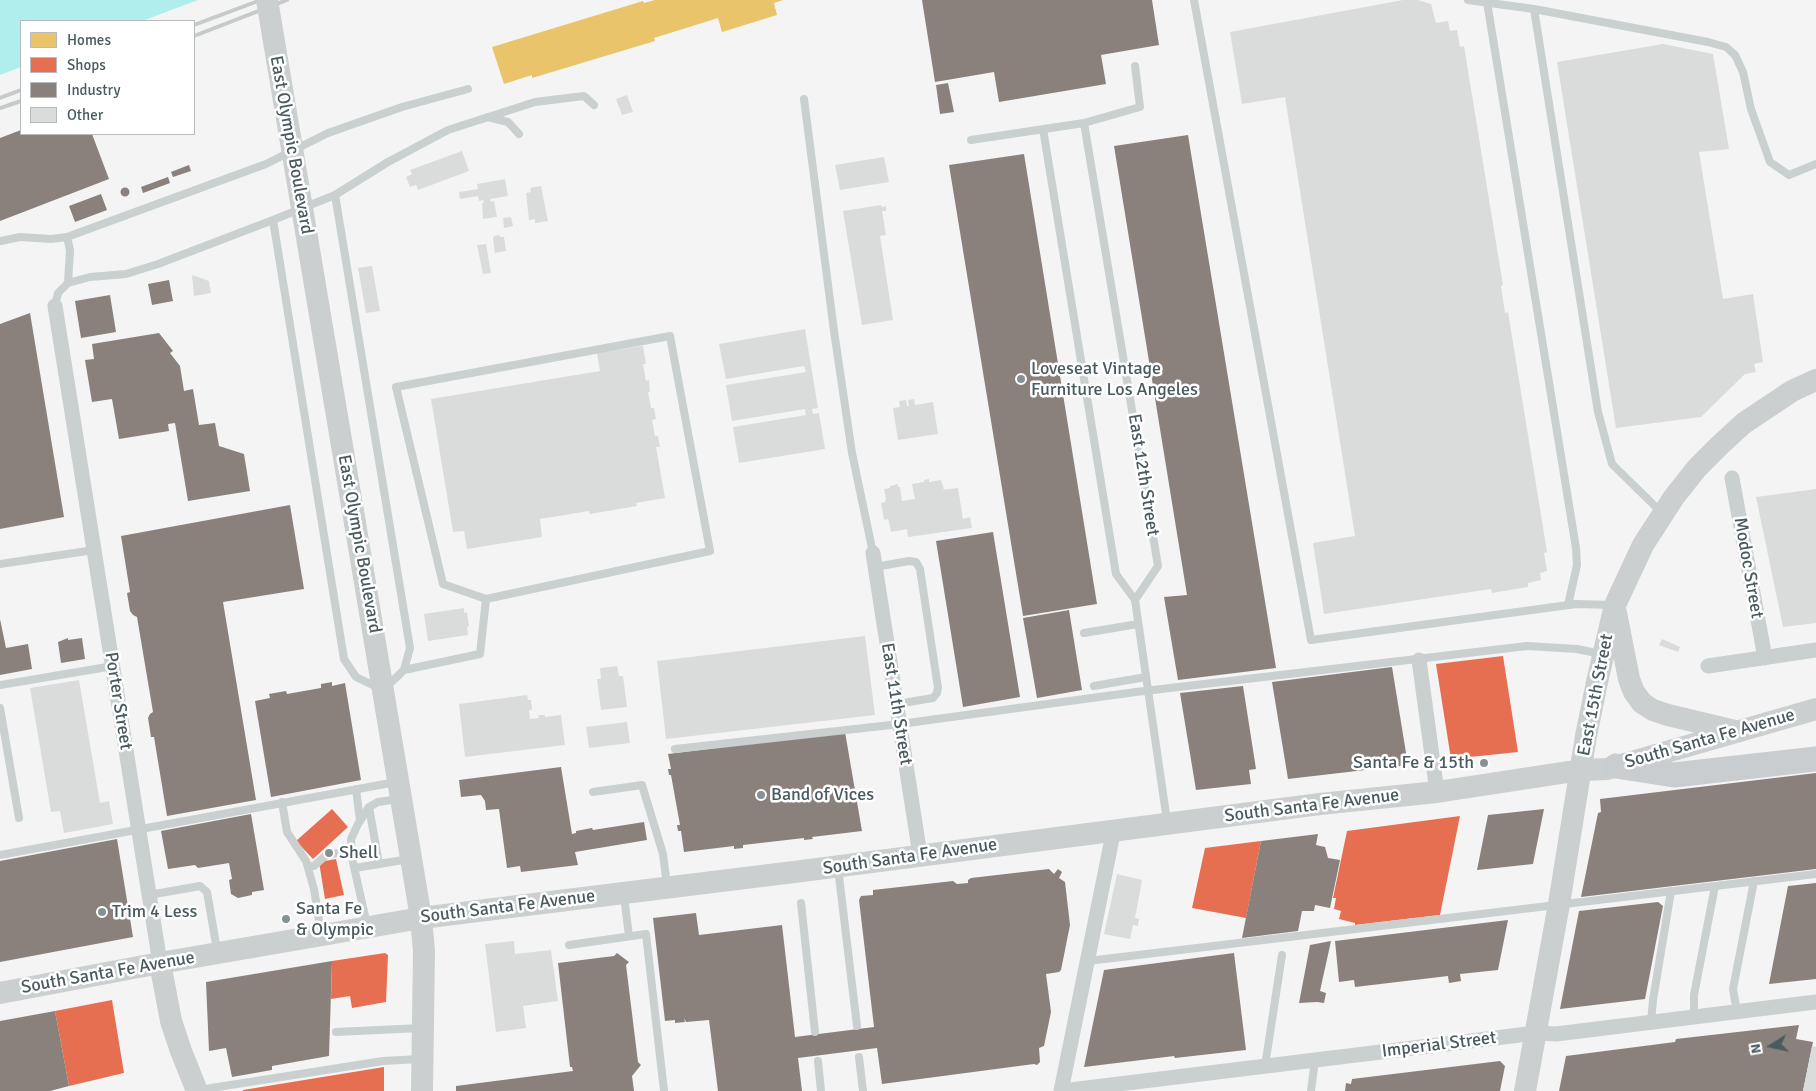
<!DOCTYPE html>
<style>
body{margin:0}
#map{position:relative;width:1816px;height:1091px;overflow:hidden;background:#f4f4f4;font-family:Signika,sans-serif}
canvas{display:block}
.legend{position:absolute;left:20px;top:20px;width:175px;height:115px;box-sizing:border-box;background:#fff;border:1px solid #b7bdbf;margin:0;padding:6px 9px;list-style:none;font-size:15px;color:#4a5b60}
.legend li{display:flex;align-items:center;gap:10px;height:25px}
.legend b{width:25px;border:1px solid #b7bdbf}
.north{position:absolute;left:1746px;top:1021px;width:50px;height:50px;-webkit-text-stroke:4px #fff;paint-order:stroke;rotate:260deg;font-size:14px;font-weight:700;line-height:20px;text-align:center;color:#4a5b60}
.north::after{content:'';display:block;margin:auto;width:18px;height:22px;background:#4a5b60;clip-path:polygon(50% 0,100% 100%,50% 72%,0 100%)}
</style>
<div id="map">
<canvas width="1816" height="1091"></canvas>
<ul class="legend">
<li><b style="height:14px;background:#e9c46a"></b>Homes</li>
<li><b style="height:14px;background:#e76f51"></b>Shops</li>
<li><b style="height:14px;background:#8a817c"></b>Industry</li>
<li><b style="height:14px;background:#dadcdc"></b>Other</li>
</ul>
<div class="north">N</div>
</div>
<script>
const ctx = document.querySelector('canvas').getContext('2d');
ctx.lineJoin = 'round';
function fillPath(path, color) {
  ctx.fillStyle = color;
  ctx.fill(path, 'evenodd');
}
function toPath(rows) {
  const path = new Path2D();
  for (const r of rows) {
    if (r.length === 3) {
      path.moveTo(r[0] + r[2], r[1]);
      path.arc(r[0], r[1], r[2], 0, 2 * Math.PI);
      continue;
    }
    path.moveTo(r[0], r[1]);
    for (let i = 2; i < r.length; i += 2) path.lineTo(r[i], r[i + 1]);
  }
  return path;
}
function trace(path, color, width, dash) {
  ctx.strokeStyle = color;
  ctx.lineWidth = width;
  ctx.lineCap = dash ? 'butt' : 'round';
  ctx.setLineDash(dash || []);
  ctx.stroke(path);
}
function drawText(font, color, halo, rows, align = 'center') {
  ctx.font = font + ' Signika,sans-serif';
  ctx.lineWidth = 5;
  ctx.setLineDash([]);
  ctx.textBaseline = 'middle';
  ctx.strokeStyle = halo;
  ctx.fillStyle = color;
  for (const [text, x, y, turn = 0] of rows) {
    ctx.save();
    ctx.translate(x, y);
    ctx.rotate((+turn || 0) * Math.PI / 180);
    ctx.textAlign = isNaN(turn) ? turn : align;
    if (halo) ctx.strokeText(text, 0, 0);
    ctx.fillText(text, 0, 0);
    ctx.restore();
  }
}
const water = toPath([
 [0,0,198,0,142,21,21,21,21,67,0,75]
]);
const homes = toPath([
 [655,0,783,0,774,3,777,15,722,32,718,18,654,38,655,41,532,78,532,75,504,84,492,47,643,1,644,3]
]);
const shops = toPath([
 [1503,656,1518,752,1451,759,1436,664],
 [332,809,348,827,313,859,296,841],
 [1460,816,1440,915,1355,925,1355,923,1339,919,1341,911,1334,909,1336,898,1333,898,1347,831],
 [1261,841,1246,918,1192,908,1205,848],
 [336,859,344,895,325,899,319,862],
 [385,953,388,955,386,1002,352,1008,350,996,331,999,332,961],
 [112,1000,124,1073,69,1086,55,1011],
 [384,1067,384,1091,243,1091,243,1090]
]);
const industry = toPath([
 [922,0,1152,0,1159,45,1101,55,1106,84,999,102,994,72,935,82],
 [948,83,954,112,940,114,936,85],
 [21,130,21,134,92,134,109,179,0,221,0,138],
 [1188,135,1276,668,1178,680,1164,597,1187,595,1114,146],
 [1024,154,1097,604,1023,616,949,165],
 [189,165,191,171,173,177,171,172],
 [168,177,170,183,143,193,141,187],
 [125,192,4.5],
 [101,194,107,210,75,222,69,206],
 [169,280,173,301,152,305,148,284],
 [110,295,116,332,81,338,75,301],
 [30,313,64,517,0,529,0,324],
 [159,333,173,351,170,353,180,366,184,391,193,389,199,425,215,423,219,446,244,454,250,491,188,501,175,423,168,424,169,431,119,439,112,399,92,402,85,360,94,359,92,344],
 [290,505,304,589,223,602,256,800,167,816,154,737,151,737,148,718,150,714,153,712,137,617,133,615,130,611,127,593,130,592,121,536],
 [993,532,1020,697,963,707,936,541],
 [1069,610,1082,690,1037,698,1023,618],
 [0,619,6,648,28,644,32,669,0,675],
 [68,638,68,640,82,638,85,659,61,663,58,642],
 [1392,667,1408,765,1288,779,1272,682],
 [332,682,332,686,345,683,361,780,271,797,255,701,270,698,269,694,286,691,287,694,321,688,321,684],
 [1243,686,1256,769,1249,770,1251,784,1196,790,1180,693],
 [845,732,862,831,812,837,813,839,804,840,804,838,743,845,743,848,734,849,734,846,684,852,681,831,678,831,677,825,680,825,671,775,669,775,668,769,671,769,668,754],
 [561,767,572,834,576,833,576,831,592,828,593,830,644,822,647,840,575,852,578,865,521,872,520,866,507,868,499,809,486,810,485,801,481,795,461,797,459,780],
 [1816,773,1816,869,1581,897,1598,813,1601,812,1600,799],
 [1544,809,1533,864,1477,870,1488,815],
 [251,814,264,890,252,892,252,895,238,898,231,894,229,880,232,879,229,863,198,868,195,865,168,869,161,831],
 [1318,834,1316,845,1325,847,1328,858,1340,860,1330,908,1315,905,1314,911,1302,911,1298,931,1242,938,1261,841],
 [117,839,133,937,0,962,0,861],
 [1049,869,1054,874,1058,869,1062,872,1059,878,1065,882,1070,925,1061,970,1059,972,1046,974,1051,1012,1044,1046,1039,1048,1040,1062,1037,1065,1034,1064,882,1084,877,1048,798,1058,802,1091,718,1091,709,1020,686,1022,684,1018,685,1022,675,1023,675,1020,665,1021,653,918,696,913,699,935,782,925,795,1037,874,1027,859,900,861,896,873,895,873,890,953,881,957,884,968,883,968,880,971,878],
 [1816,883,1816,979,1769,984,1788,886],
 [1658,902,1663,906,1645,999,1560,1009,1579,911],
 [1508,920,1498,970,1460,974,1461,981,1449,983,1448,976,1355,987,1354,980,1339,982,1335,941],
 [1331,941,1320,991,1326,993,1324,1003,1317,1002,1299,1003,1310,945],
 [617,953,629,962,626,965,638,1062,641,1065,632,1076,634,1091,456,1091,456,1086,573,1071,572,1067,570,1067,558,963,614,956],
 [1234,953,1246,1050,1175,1058,1174,1056,1084,1067,1104,970],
 [332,961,329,1056,272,1066,272,1070,232,1077,226,1048,209,1051,206,982],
 [55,1011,69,1086,50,1091,0,1091,0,1021],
 [1799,1025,1796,1039,1813,1042,1803,1091,1559,1091,1566,1056,1675,1042,1676,1039],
 [1500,1061,1505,1066,1500,1091,1345,1091,1346,1083,1351,1084,1352,1079]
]);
const building = toPath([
 [1403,0,1418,0,1431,4,1436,23,1448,21,1450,31,1457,30,1460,47,1464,46,1503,285,1501,286,1505,313,1508,312,1547,552,1544,553,1547,571,1540,573,1541,580,1528,583,1528,587,1492,593,1491,589,1324,614,1313,543,1355,536,1285,97,1242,104,1230,32],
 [1663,44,1713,54,1729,149,1699,152,1723,299,1753,294,1763,362,1754,364,1756,372,1745,374,1701,417,1616,428,1557,62],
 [627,95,633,112,622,115,616,99],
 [462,151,469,171,418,190,416,185,410,187,406,177,412,174,410,170],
 [884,157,889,182,840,190,835,165],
 [505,179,508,196,490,199,491,202,494,201,497,217,483,219,482,203,484,203,483,200,479,201,478,196,460,199,459,192,478,189,477,184],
 [541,186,548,221,535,223,535,219,529,220,526,193,531,192,530,188],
 [881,205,882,207,886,206,886,211,882,211,886,235,880,236,893,320,862,325,843,211],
 [511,217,513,226,504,228,503,218],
 [499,235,500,237,504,237,506,251,495,253,493,239,494,236],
 [486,244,491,273,483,274,477,245],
 [372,266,380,311,366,313,358,268],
 [192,275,209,281,211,293,194,296],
 [805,329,818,408,812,409,813,414,819,413,825,449,739,463,733,427,806,415,805,409,732,421,726,385,806,372,804,366,726,379,719,344],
 [643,346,646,364,643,364,646,381,649,380,650,392,648,392,651,408,654,408,656,419,652,420,655,436,658,436,660,447,656,447,665,498,636,503,637,506,590,514,589,511,540,519,542,537,467,549,464,531,453,532,431,399,600,371,597,353],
 [914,399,915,405,933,402,938,434,898,440,893,408,900,407,899,401,906,400,907,406,909,406,908,400],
 [929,479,929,482,941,480,944,489,942,490,958,488,963,519,970,517,972,528,908,537,907,529,891,532,889,522,888,519,884,520,881,503,885,502,886,498,884,489,890,488,890,486,898,484,898,487,900,487,902,501,915,499,912,484,924,482,924,480],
 [1816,489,1816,623,1783,627,1756,497],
 [464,608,464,613,467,612,469,626,467,627,468,635,428,641,424,614],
 [865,636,875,715,666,739,657,661],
 [1662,639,1680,647,1678,652,1659,645],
 [617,666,619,676,623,676,627,707,601,710,597,679,601,679,600,668],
 [79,680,100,803,109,801,113,824,64,833,60,811,51,812,30,688],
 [527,695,528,700,531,700,532,710,529,710,530,719,539,718,538,715,545,715,545,717,561,715,565,745,465,757,459,704],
 [627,722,630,743,589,748,586,727],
 [1117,874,1142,880,1135,918,1139,919,1138,926,1133,925,1130,939,1104,934],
 [514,941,515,954,551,950,558,1001,523,1006,526,1028,496,1032,485,944],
 [1812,1046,1816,1047,1816,1091,1803,1091]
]);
const lane = toPath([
 [1194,0,1311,640,1576,604,1614,605],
 [1468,0,1534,9,1598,412,1612,464,1661,512],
 [1487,2,1576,548,1577,565,1568,605],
 [1534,9,1708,42,1726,47,1735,55,1743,72,1751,109,1770,162,1789,175,1816,164],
 [804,99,834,331,852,453,873,553],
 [488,117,508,122,519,134],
 [1084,123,1158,566,1135,600,1167,821],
 [1043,129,1116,574,1135,600],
 [971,140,1084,123,1140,107,1135,66],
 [273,220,344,659,356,677,383,690,404,670,410,648,335,195],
 [67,237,70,250,68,283],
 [0,241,20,237,51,239,67,237,266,164,328,133,402,107,468,89],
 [55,306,58,293,68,283,90,277,126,274,158,264,273,220,335,195,388,162,448,130,535,102,584,96,594,105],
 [0,564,94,550],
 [875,567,909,561,916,562,920,569,938,688,937,693,933,698,897,704],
 [1084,633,1138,624],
 [404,670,480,654,486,599,710,551,670,336,396,387,443,584,486,599],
 [0,685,113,666],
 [1094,686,1146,677],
 [0,708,19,818],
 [675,749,900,724,1136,692,1527,646,1577,649,1601,654],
 [356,789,360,821],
 [593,792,642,785,663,854,667,885],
 [282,802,287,832,306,861,314,889,321,933],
 [369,807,379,864],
 [0,855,396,782],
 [308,866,314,866,325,856,352,849],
 [355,868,409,859],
 [838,868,857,1026],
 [149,895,200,886,207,892,217,950],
 [624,896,629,936],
 [801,903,815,1032],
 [367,925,352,858,351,839,358,824,369,807,378,802,399,799],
 [569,945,646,934,664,1091],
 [1088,961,1816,874],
 [1737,1012,1733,989,1754,881],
 [1694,1017,1694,995,1715,886],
 [1651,1022,1653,1000,1671,891],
 [336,1032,421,1028],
 [859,1057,863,1091],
 [818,1061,821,1091],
 [1265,1066,1282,955],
 [199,1090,383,1061,420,1059],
 [1311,1091,1315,1060]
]);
const street = toPath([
 [55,306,160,963],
 [1732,478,1765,658],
 [873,553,920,855],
 [1419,660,1437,792],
 [1708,666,1816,650],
 [1061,1091,1114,829],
 [1062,1091,1536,1033,1556,1034,1816,1002]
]);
const secondary = toPath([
 [355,523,421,918,424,951,422,1091],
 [1616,613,1629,679,1634,692,1642,703,1653,710,1668,715,1735,731],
 [160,963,171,1021,181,1051,197,1091],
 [0,993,160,963,421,918,802,871,1320,804,1437,792,1581,770,1607,769,1816,709],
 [1525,1091,1559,904,1586,736,1597,682,1615,605,1643,545,1674,497,1697,468,1720,445,1744,423,1792,391,1816,380]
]);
const primary = toPath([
 [1616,766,1674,775,1816,759]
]);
const rail = toPath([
 [194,25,261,0],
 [194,36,287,0],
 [0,98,21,90],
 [0,108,21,101]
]);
const secondaryBridge = toPath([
 [267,0,355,523]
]);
const markers = [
 [1021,379,5,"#869194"],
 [1484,763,5,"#869194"],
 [761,795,5,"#869194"],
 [329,853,5,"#869194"],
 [102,912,5,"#869194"],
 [286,919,5,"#869194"]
];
const streetNames = [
 ["East Olympic Boulevard",291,145,80],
 ["East 12th Street",1143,475,81],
 ["East Olympic Boulevard",359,544,80],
 ["Modoc Street",1748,568,80],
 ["East 15th Street",1596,695,-79],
 ["Porter Street",118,701,81],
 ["East 11th Street",896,704,81],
 ["South Santa Fe Avenue",1710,739,-16],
 ["South Santa Fe Avenue",1312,806,-7],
 ["South Santa Fe Avenue",910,857,-8],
 ["South Santa Fe Avenue",508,907,-7],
 ["South Santa Fe Avenue",108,973,-10],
 ["Imperial Street",1439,1045,-7]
];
const poiNames = [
 ["Loveseat Vintage",1031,369],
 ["Furniture Los Angeles",1031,390],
 ["Santa Fe & 15th",1474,763,"right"],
 ["Band of Vices",771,795],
 ["Shell",339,853],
 ["Santa Fe",296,909],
 ["& Olympic",296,930],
 ["Trim 4 Less",112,912]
];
fillPath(water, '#afeeec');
fillPath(homes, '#e9c46a');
fillPath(shops, '#e76f51');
fillPath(industry, '#8a817c');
fillPath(building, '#dadcdc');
trace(lane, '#cacfcf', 8);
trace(street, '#cacfcf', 15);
trace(secondary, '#cbcfd0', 22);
trace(primary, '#c9cdcf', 25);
trace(rail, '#c6caca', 4);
trace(secondaryBridge, '#cbcfd0', 22);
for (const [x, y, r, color] of markers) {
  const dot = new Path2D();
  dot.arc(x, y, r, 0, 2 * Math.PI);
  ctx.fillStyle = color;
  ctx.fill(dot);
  trace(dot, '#fff', 2);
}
drawText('18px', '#4a5b60', '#fff', streetNames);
drawText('18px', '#4a5b60', '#fff', poiNames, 'left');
</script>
